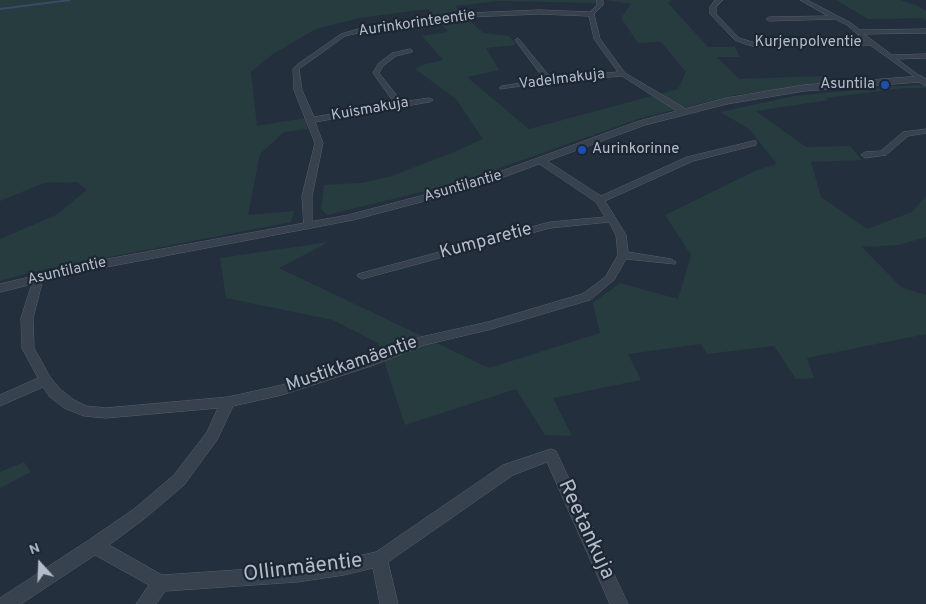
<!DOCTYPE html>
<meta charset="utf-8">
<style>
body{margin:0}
#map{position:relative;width:926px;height:604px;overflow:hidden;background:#242f3e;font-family:Overpass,sans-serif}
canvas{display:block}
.north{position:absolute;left:15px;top:539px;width:50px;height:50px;-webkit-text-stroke:4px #1d2633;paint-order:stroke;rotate:340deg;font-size:14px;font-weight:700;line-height:20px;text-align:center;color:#b4bcc9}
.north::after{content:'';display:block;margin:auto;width:18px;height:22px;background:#b4bcc9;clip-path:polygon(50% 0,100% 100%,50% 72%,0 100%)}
</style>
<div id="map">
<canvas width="926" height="604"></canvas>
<div class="north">N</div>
</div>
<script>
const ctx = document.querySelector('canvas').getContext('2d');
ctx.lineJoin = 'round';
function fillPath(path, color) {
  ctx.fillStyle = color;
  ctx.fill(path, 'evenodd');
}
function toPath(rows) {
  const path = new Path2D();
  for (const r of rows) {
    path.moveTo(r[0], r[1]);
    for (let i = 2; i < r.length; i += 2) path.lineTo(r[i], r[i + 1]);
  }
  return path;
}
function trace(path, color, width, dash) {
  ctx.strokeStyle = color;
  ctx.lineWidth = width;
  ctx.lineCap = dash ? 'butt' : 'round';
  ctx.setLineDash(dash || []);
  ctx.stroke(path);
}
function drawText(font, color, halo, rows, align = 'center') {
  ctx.font = font + ' Overpass,sans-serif';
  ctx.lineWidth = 4.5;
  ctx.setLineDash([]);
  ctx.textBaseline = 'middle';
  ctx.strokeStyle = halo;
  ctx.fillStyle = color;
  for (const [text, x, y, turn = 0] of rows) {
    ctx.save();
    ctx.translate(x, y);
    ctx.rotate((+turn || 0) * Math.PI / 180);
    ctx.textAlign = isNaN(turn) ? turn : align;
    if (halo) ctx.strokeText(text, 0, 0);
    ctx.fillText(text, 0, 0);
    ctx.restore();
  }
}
const green = toPath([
 [0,0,604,0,594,3,500,1,455,6,483,33,510,36,516,45,486,48,499,70,467,77,529,129,678,89,686,72,661,42,638,43,621,18,631,4,605,0,671,0,668,3,708,47,735,47,740,57,717,57,739,79,825,76,831,83,735,95,641,118,455,184,327,215,321,209,324,185,361,183,392,176,454,152,483,139,456,99,415,69,422,65,443,60,422,36,448,32,428,9,359,18,316,29,273,54,251,72,257,126,305,118,308,129,284,132,260,154,248,215,294,211,291,222,37,271,0,281,0,239,56,215,87,190,77,182,44,183,0,201],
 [836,0,900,0,916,5,926,11,926,21,922,18,868,19],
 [891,86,925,85,926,88,903,88,826,98,829,100,756,111,806,147,850,146,862,160,811,162,821,197,867,229,912,212,926,196,926,237,899,245,862,247,901,287,926,295,926,334,807,358,814,378,796,379,774,346,707,354,701,344,628,354,641,380,553,398,572,436,545,435,516,389,405,425,378,343,333,320,226,298,220,258,329,242,279,268,489,368,600,333,593,303,620,283,678,299,691,255,665,215,757,170,777,164,749,129,720,112,794,96],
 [24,462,31,472,0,488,0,472]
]);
const stream = toPath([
 [0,9,70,0]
]);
const minor = toPath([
 [597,0,603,0,603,5,594,14,600,39,625,73,686,109,686,113,680,113,622,76,549,82,500,89,500,87,502,86,544,79,515,40,518,38,551,78,618,72,594,39,589,16,539,14,469,17,358,33,345,36,299,69,302,90,314,117,395,104,373,73,378,64,392,53,410,49,412,50,412,52,396,56,383,66,379,73,402,102,429,98,433,100,429,102,315,122,323,143,312,196,312,226,307,229,304,228,302,196,315,143,294,90,293,69,298,64,341,34,358,29,469,13,539,10,590,12,597,5,597,0],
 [715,0,723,0,716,7,716,14,739,38,756,43,865,41,847,25,835,19,769,21,766,19,769,17,828,16,800,0,807,0,851,23,860,30,926,29,926,33,864,34,892,55,926,54,926,58,897,59,924,79,919,80,870,45,756,47,745,44,735,40,710,14,710,7,715,0],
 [926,129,926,133,908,136,886,155,865,158,861,155,865,152,881,151,903,132,926,129],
 [753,141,756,141,756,145,693,161,605,201,626,235,628,252,671,259,676,262,675,264,626,259,614,280,590,300,488,330,424,345,374,365,282,395,233,406,217,440,184,485,144,519,109,545,162,575,297,566,344,559,376,552,503,465,551,449,556,451,628,604,610,604,547,462,513,475,388,562,398,604,380,604,373,568,344,575,297,582,165,591,156,604,136,604,149,585,95,555,21,604,0,604,0,598,89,540,134,509,174,475,207,432,218,408,106,418,84,416,64,408,50,397,43,387,0,406,0,395,38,378,22,348,21,318,34,277,38,275,43,279,33,318,34,348,50,377,60,389,74,400,86,406,106,408,228,397,282,385,366,359,421,337,488,322,582,294,595,285,606,276,618,255,616,235,609,222,550,228,362,279,357,276,358,274,550,222,605,217,596,202,538,163,538,159,544,159,601,196,687,157,753,141]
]);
const tertiary = toPath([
 [921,76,926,79,926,86,919,82,804,91,727,104,645,125,474,188,353,220,91,270,0,292,0,284,91,262,348,215,466,184,639,121,726,98,804,85,921,76]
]);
const markers = [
 [885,85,5,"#1a4fb4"],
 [582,150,5,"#1a4fb4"]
];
const farStreetnames = [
 ["Aurinkorinteentie",417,24,-8],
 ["Kurjenpolventie",808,43],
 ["Vadelmakuja",562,80,-7],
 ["Kuismakuja",370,110,-10],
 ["Asuntilantie",463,187,-16],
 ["Asuntilantie",67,272,-13]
];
const farPoinames = [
 ["Asuntila",875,85],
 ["Aurinkorinne",592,150,"left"]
];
const streetNames = [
 ["Kumparetie",486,242,-15],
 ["Mustikkamäentie",352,365,-19]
];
const nearStreetnames = [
 ["Reetankuja",585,530,65],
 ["Ollinmäentie",303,569,-7]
];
fillPath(green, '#263c3f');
trace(stream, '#394c67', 2);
trace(minor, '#565f6c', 1);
trace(tertiary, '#565f6c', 1);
fillPath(minor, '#38414e');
fillPath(tertiary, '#38414e');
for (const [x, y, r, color] of markers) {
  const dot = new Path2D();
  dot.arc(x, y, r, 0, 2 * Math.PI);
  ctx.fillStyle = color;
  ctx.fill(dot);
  trace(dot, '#1d2633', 2);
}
drawText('15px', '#b4bcc9', '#1d2633', farStreetnames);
drawText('15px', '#b4bcc9', '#1d2633', farPoinames, 'right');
drawText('18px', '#b4bcc9', '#1d2633', streetNames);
drawText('21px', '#b4bcc9', '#1d2633', nearStreetnames);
</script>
